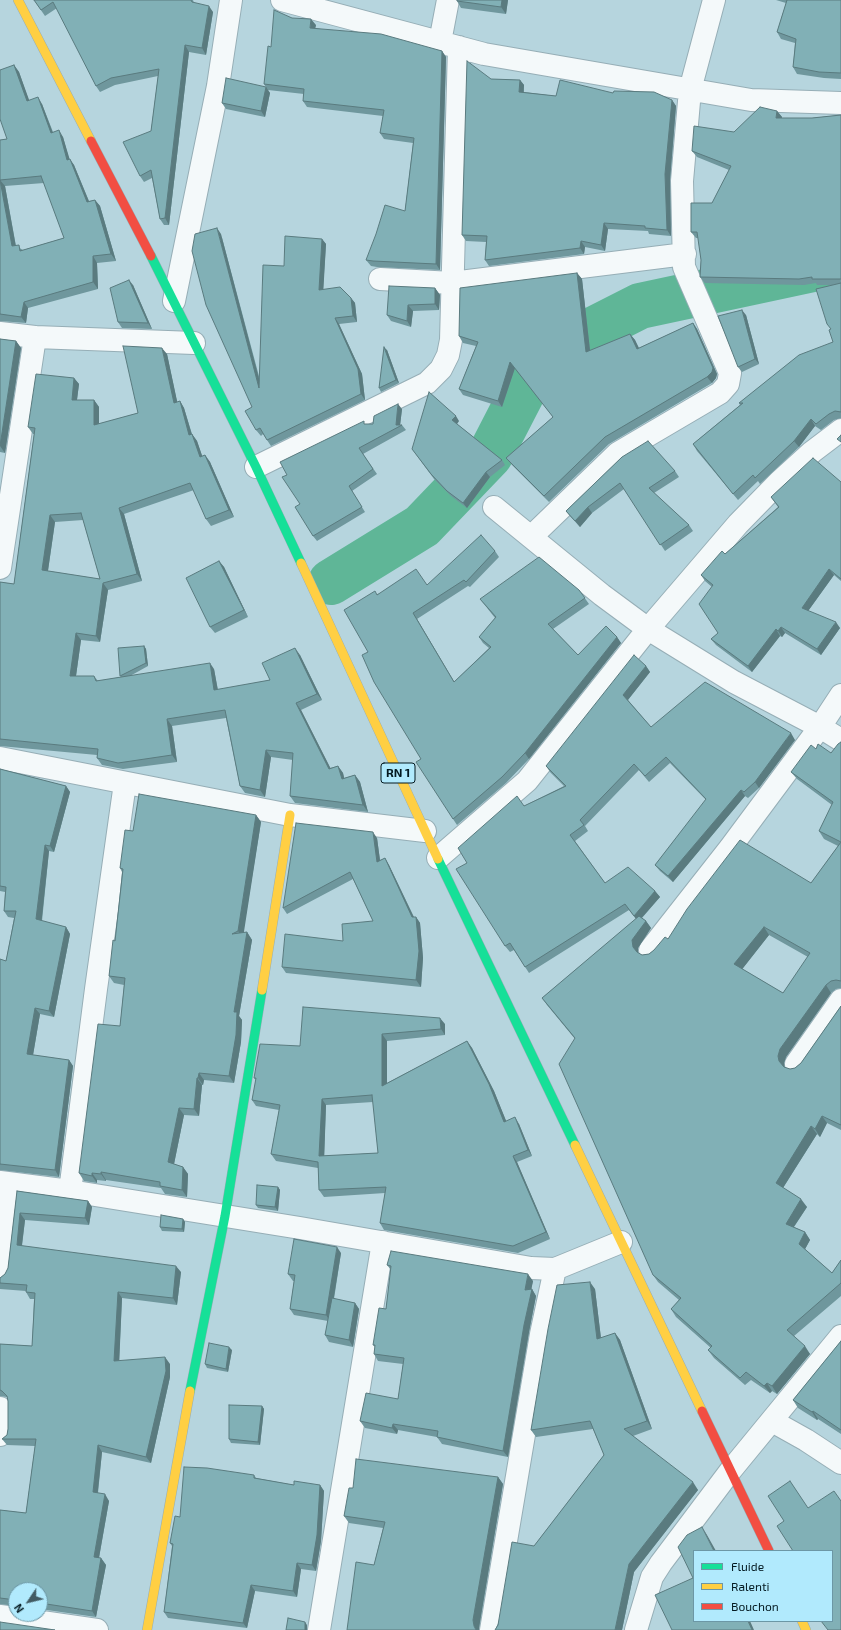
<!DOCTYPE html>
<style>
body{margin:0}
#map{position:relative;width:841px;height:1630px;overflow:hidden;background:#b6d5de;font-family:"Exo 2",sans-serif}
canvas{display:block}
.legend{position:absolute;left:693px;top:1550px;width:140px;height:72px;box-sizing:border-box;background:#b1eafd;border:1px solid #6c97a5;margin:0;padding:5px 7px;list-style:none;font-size:12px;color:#041a21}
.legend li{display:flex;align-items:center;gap:8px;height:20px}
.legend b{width:20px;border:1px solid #6c97a5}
.north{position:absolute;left:8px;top:1582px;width:40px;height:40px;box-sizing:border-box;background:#b1eafd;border:1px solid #6c97a5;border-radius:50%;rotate:235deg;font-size:11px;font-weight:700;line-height:16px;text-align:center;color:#041a21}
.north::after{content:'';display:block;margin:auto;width:14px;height:18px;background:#425b63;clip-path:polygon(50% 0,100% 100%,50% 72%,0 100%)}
</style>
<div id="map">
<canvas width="841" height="1630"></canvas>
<ul class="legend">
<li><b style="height:5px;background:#16e098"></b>Fluide</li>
<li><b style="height:5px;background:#ffcf43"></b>Ralenti</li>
<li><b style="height:5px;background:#f24e42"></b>Bouchon</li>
</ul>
<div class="north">N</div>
</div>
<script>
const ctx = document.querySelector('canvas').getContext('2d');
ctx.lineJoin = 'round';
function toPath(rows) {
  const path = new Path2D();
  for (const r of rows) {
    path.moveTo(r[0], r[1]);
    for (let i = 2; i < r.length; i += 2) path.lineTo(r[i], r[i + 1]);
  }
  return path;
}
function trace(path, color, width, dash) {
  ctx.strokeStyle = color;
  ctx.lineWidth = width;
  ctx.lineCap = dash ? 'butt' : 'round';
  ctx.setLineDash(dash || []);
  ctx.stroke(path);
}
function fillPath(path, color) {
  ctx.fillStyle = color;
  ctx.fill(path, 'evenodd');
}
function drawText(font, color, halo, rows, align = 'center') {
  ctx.font = font + ' "Exo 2",sans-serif';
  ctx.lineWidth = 3.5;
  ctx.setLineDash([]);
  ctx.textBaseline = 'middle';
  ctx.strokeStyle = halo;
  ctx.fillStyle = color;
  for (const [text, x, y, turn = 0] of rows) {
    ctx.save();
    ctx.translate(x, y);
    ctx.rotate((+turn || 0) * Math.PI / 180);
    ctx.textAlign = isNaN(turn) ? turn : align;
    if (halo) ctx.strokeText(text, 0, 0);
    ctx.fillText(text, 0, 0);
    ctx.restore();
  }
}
const river = toPath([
 [331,582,422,526,490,455,523,391,571,341,640,306,841,263]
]);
const street = toPath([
 [282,0,484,54,751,100,841,103],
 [440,42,448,0],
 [380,279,452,283,685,254],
 [174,301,218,86,231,0],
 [0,333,35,337,194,343],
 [256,467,427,383,441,369,448,355,451,340,459,47],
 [494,507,602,595,648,629,734,682,820,727,841,740],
 [531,537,618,453,720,393,728,384,730,373,684,267,682,181,690,90,714,0],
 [0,568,35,337],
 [0,758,290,815,425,831],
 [438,858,527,781,648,629,738,524,779,482,812,452,841,430],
 [650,950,730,848,820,727,841,695],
 [796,1064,841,1000],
 [0,1182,70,1191,300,1228,531,1268,555,1269,621,1242],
 [70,1191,96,989,125,783],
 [0,1273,10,1184],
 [0,1408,0,1435],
 [772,1421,806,1440,841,1463],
 [0,1616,97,1630],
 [319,1630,383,1242],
 [491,1630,541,1334,555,1269],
 [636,1630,652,1577,661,1563,731,1470,841,1336]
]);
const fast = toPath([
 [151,256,256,467,301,563],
 [438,859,575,1145],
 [190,1391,225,1216,262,990]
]);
const slow = toPath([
 [18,0,91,141],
 [301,563,438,859],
 [262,990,290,815],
 [575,1145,702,1411],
 [802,1621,806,1630],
 [147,1630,190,1391]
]);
const jam = toPath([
 [91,141,151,256],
 [702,1411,769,1551]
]);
const wall = toPath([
 [34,0,193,0,194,3,213,12,206,55,189,52,169,225,164,225,160,219,152,178,144,182,140,176,151,131,158,76,115,85,100,92,96,86,57,8,45,16],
 [457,0,508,0,506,14,461,8,457,1],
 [776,0,841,0,841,79,824,78,797,74,793,67,795,43,781,39,777,32,786,3],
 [316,25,315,28,442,51,446,57,440,270,377,267,371,266,366,260,405,211,413,143,384,139,380,133,383,116,307,107,303,101,304,94,268,90,270,93,265,117,226,109,222,103,266,87,264,84,271,47],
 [14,65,19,72,29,101,42,104,53,132,63,137,69,159,74,165,89,201,95,200,100,206,116,261,97,263,98,289,28,308,26,323,0,321,0,140,7,139],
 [44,183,64,238,23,250,16,246,5,186],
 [491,79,520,80,524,85,524,92,556,96,613,93,672,100,676,106,670,180,671,236,649,234,648,231,608,229,605,251,585,247,584,254,489,266,485,260,486,242,466,241,462,235],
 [777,111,782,117,782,118,812,118,841,115,841,418,834,420,821,430,815,426,799,447,760,484,758,481,738,500,697,451,693,444,740,405,739,403,833,342,831,329,831,285,817,285,816,283,804,285,705,283,700,277,701,260,698,238,696,238,691,232,712,203,729,170,697,157,692,151,734,132],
 [221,234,260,380,284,266,322,239,326,244,323,289,351,298,355,303,357,322,339,324,362,374,365,400,271,446,263,434,261,436,256,430],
 [577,273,582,279,590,351,630,334,635,340,639,348,693,323,697,329,717,374,716,378,712,383,609,444,549,502,511,464,506,458,553,417,515,368,502,407,463,395,459,389,476,346,463,343,459,336],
 [133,285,152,329,122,328,118,322],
 [435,288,440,295,439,310,413,311,411,327,391,321,387,315],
 [746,315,759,364,742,372,738,367],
 [0,339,16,341,21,348,5,453,0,452],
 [387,350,399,383,381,392,379,388],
 [167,354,177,402,180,401,184,408,192,434,197,441,202,456,205,455,210,462,234,517,211,526,206,519,194,490,124,514,142,581,108,590,100,642,81,640,76,676,94,676,98,681,121,677,120,676,144,646,146,649,148,666,130,676,214,669,218,690,270,680,300,655,322,700,301,710,330,768,338,766,343,773,344,778,355,775,360,782,368,812,295,803,290,796,293,760,271,757,265,797,245,793,240,786,226,718,172,726,177,762,123,769,102,765,97,758,97,755,0,746,0,582,14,584,34,434,33,434,28,427,74,378,79,384,77,400,94,400,99,407,99,424,138,413],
 [83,520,100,579,48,571,55,522],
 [402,409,400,425,402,425,406,430,363,454,377,474,352,491,365,512,317,541,313,536,300,504,366,424,373,424],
 [459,421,457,424,502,460,505,465,490,477,467,508,451,496,434,479,412,449],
 [622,457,675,471,679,477,654,493,689,525,693,531,665,551,624,489,592,513,580,527,570,516,566,511],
 [841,482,841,581,834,575,808,611,840,628,821,655,785,633,782,637,780,636,752,672,716,645,711,639,718,633,712,587,705,581,701,575,725,554,778,507,771,497],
 [495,551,499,557,470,587,468,586,417,619,454,682,489,648,483,643,479,637,495,618,480,599,579,590,589,604,553,629,578,655,617,637,621,643,529,759,506,783,457,825,453,819,421,759,368,652,377,594,427,585],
 [219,561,224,567,248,617,215,633,210,627],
 [646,666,650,672,628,700,651,727,795,740,759,788,748,798,745,796,673,882,660,871,655,865,706,800,670,763,649,782,639,770,585,826,588,831,575,841,605,883,655,891,660,897,642,918,646,921,651,928,638,948,638,953,642,955,649,954,668,939,811,883,838,846,824,839,819,831,832,805,797,779,791,772,816,749,831,753,841,742,841,988,836,989,831,993,786,1057,784,1063,784,1067,790,1069,795,1068,801,1063,841,1006,841,1130,827,1123,820,1137,817,1134,783,1188,807,1207,794,1227,805,1232,810,1240,805,1249,832,1273,841,1260,841,1296,794,1336,810,1354,777,1394,772,1391,770,1393,751,1380,745,1385,714,1358,708,1350,711,1348,676,1317,671,1309,679,1300,658,1282,653,1275,575,1039,547,1005,542,998,636,919,629,910,529,973,514,950,510,952,505,946,467,863,524,806,564,786,550,772,546,766],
 [769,935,808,957,783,993,742,969],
 [0,769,66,786,70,792,54,852,49,851,42,921,66,927,70,934,54,1017,40,1014,33,1055,69,1060,73,1066,59,1177,0,1170,0,959,6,961,14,918,8,917,4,911,5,892,0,891],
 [256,815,261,822,243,933,247,932,252,940,239,1016,242,1020,241,1042,234,1083,204,1080,203,1085,202,1085,199,1116,184,1115,174,1164,183,1167,188,1174,187,1197,165,1194,161,1188,106,1180,106,1181,97,1180,97,1183,84,1181,79,1173,120,1026,124,985,114,983,109,976,115,941,122,872,120,868,133,831],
 [377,838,380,860,385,858,389,865,414,917,416,917,420,923,423,958,421,987,286,973,282,967,343,941,373,921,353,879,287,914,283,908],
 [445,1024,445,1035,387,1041,387,1083,467,1041,472,1048,494,1091,506,1121,519,1124,532,1156,517,1162,550,1239,518,1253,384,1230,380,1223,385,1193,324,1197,319,1190,318,1168,276,1161,271,1154,279,1110,256,1106,252,1100,256,1080,254,1078,300,1046],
 [373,1102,378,1153,324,1156,326,1105],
 [278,1187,280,1190,278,1211,258,1208,256,1205],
 [17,1191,88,1201,92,1207,89,1225,25,1220,22,1246,181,1272,177,1305,122,1298,119,1361,170,1364,170,1377,151,1463,102,1452,98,1493,109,1501,99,1558,101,1558,106,1565,96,1617,40,1609,40,1590,16,1590,16,1606,0,1604,0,1510,26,1513,35,1446,7,1445,2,1439,7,1435,8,1429,8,1401,7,1397,0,1396,0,1344,32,1346,34,1299,30,1299,26,1292,26,1291,0,1289,0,1278,5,1274,8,1268],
 [183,1219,185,1222,184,1232,162,1231,160,1227],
 [341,1253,334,1299,355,1303,359,1309,353,1347,329,1342,325,1335,328,1321,294,1315,290,1309,294,1281,293,1281,288,1274],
 [387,1265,533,1281,531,1289,532,1289,536,1296,529,1332,508,1457,442,1444,437,1437,398,1430,397,1434,365,1428,360,1421,398,1399,403,1364,378,1361,374,1354,375,1347,373,1345,386,1309,391,1270],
 [595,1289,601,1338,615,1333,620,1340,652,1429,633,1436,698,1490,634,1572,622,1630,495,1630,534,1546,604,1455,593,1429,536,1437,531,1430],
 [841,1341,841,1434,818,1419,817,1420,798,1408,793,1400],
 [232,1350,228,1372,207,1368,205,1364],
 [262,1406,264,1409,260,1445,231,1443,229,1439],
 [254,1475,256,1478,294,1485,320,1485,324,1491,321,1541,316,1571,301,1569,297,1597,255,1591,247,1628,168,1618,164,1612,172,1546,170,1543,180,1517],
 [498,1477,503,1484,479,1628,374,1565,383,1528,349,1523,344,1516,353,1488]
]);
const shadedWall = toPath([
 [502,0,508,0,506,14,501,7],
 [209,6,213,12,206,55,202,48],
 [311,19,316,25,314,34,310,28],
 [185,45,189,52,169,225,165,218],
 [442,51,446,57,440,270,436,264],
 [14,65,19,72,32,108,27,101],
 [520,80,524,85,523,97,519,92],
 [266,87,270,93,265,117,261,111],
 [38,97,42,104,55,139,51,133],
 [672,100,676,106,670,180,671,236,667,230,665,174],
 [777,111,782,117,780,124,776,118],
 [59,130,63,137,72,167,67,160],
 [70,159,74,165,92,209,87,202],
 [0,180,5,186,17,253,12,246],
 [95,200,100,206,116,261,111,254],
 [604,223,608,229,605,251,601,245],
 [217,228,221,234,263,394,259,388],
 [322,239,326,244,323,296,319,290],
 [581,241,585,247,584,254,580,248],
 [93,256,97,263,98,289,93,282],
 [577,273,582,279,591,359,586,352],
 [129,280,133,285,152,329,148,323],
 [435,288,440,295,439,310,435,304],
 [351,298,355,303,357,322,353,316],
 [24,302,28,308,26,323,21,317],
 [408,305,413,311,411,327,407,321],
 [742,310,746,315,759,364,755,359],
 [335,318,339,324,362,374,365,400,361,394],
 [693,323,697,329,717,374,716,378,712,383,707,377],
 [630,334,635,340,642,355,637,349],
 [16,341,21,348,5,453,0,446],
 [384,347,387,350,399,383,396,380],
 [162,348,167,354,179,410,174,403],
 [510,362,515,368,502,407,498,401],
 [74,378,79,384,76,407,72,400],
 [94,400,99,407,99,432,94,425],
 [180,401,184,408,194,442,189,435],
 [398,404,402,409,400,426,396,425],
 [456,416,459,421,456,425,452,420],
 [811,419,815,426,799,447,794,441],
 [192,434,197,441,205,464,200,457],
 [205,455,210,462,234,517,229,510],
 [486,472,490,477,467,508,463,503],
 [588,507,592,513,580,527,575,521],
 [119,508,124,514,142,581,137,574],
 [50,515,55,522,47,577,42,570],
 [219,561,224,567,248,617,244,610],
 [829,569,834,575,806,614,802,608],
 [103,583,108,590,100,642,96,636],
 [413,613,417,619,458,688,454,682],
 [836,622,840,628,821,655,817,649],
 [781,627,785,633,782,637,778,631],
 [776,629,780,636,752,672,748,666],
 [76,633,81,640,75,683,70,676],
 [617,637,621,643,529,759,525,753],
 [144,646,146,649,148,666,146,663],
 [295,648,300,655,322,700,317,694],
 [210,663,214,669,219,697,214,690],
 [646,666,650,672,627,701,623,695],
 [296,703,301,710,334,775,329,769],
 [167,719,172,726,177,762,172,755],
 [791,733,795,740,759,788,755,782],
 [266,750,271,757,265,797,260,790],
 [338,766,343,773,346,786,342,779],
 [355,775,360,782,368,812,363,805],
 [66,786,70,792,54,852,50,846],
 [741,790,745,796,673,882,668,876],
 [256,815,261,822,243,938,238,931],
 [373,832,377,838,381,868,377,862],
 [45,845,49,851,41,926,36,919],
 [385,858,389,865,416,922,416,917,420,923,423,958,421,987,416,980,412,917],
 [655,891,660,897,638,922,634,916],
 [646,921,651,928,638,948,638,954,633,947,632,940],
 [66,927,70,934,54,1017,49,1011],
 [764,927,769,935,740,972,734,964],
 [247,932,252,940,239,1016,242,1020,241,1042,234,1083,229,1076,234,1012],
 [826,985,831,993,786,1057,784,1063,785,1069,779,1061,778,1056,780,1049],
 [35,1008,40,1014,32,1061,27,1054],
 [440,1018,445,1024,445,1035,441,1029],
 [382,1034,387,1041,387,1092,382,1086],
 [467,1041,472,1048,494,1091,509,1128,504,1122],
 [69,1060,73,1066,59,1177,55,1170],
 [199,1073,204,1080,203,1085,198,1078],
 [197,1078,202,1085,199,1116,194,1109],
 [322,1099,326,1105,324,1163,319,1156],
 [179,1108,184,1115,173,1169,168,1162],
 [822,1116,827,1123,820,1137,815,1129],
 [515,1117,519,1124,532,1156,528,1150],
 [811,1126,817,1134,781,1191,776,1183],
 [513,1156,517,1162,550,1239,546,1232],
 [183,1167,188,1174,187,1197,182,1190],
 [101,1172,106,1180,106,1181,101,1174],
 [92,1173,97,1180,97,1183,92,1176],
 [278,1187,280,1190,278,1211,275,1207],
 [801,1199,807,1207,791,1231,786,1224],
 [88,1201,92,1207,89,1225,85,1218],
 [20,1213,25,1220,21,1252,17,1245],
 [183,1219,185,1222,184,1232,182,1229],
 [805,1232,810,1240,804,1251,799,1244],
 [337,1247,341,1253,330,1321,326,1315],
 [176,1266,181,1272,177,1305,173,1298],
 [528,1274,533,1281,530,1296,525,1290],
 [590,1282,595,1289,602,1347,597,1339],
 [532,1289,536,1296,529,1332,508,1457,503,1451,524,1325],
 [118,1292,122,1298,119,1367,114,1361],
 [355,1303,359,1309,353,1347,349,1340],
 [615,1333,620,1340,652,1429,647,1421],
 [805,1346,810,1354,777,1394,772,1386],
 [229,1347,232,1350,228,1372,226,1369],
 [165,1357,170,1364,170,1377,151,1463,146,1457],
 [767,1383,772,1391,770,1393,764,1386],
 [262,1406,264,1409,260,1445,258,1442],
 [813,1411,818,1419,817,1420,812,1412],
 [393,1424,398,1430,397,1434,392,1428],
 [98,1445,102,1452,97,1499,93,1492],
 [498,1477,503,1484,479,1628,479,1630,476,1630,474,1626,473,1620],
 [693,1482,698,1490,634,1572,622,1630,615,1630,629,1564],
 [320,1485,324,1491,321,1541,316,1571,312,1565],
 [105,1494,109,1501,98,1563,94,1557],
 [702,1527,707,1535,716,1551,714,1551],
 [101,1558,106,1565,96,1617,92,1611],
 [297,1563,301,1569,297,1597,293,1591],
 [251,1585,255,1591,247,1628,243,1623],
 [748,1621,750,1621,754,1630,752,1630],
 [305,1622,307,1625,307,1630,305,1630]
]);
const building = toPath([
 [34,0,191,0,192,2,209,6,202,48,185,45,165,218,160,219,151,170,140,176,123,142,151,131,159,69,111,78,96,86,53,2,41,10,34,0],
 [457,0,502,0,501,7,457,1,457,0],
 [787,0,841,0,841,73,819,72,793,67,796,39,777,32,787,0],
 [274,10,292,18,311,19,310,28,381,34,442,51,436,264,373,261,366,260,376,234,385,205,405,211,414,138,380,133,384,110,303,101,304,89,264,84,268,46,271,47,274,10],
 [467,61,491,79,520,80,519,92,556,96,560,80,613,93,614,91,654,92,672,100,665,174,667,230,645,228,645,226,604,223,601,245,581,241,580,248,485,260,487,236,462,235,467,61],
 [14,65,27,101,38,97,51,133,59,130,67,160,70,159,87,202,95,200,111,254,93,256,93,282,24,302,21,317,0,314,0,140,7,139,0,119,0,70,14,65],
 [41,176,64,238,20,251,19,245,12,246,0,180,41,176],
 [226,78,266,87,261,111,222,103,226,78],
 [760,107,777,111,776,118,812,118,841,115,841,279,812,279,812,277,799,279,700,277,701,260,697,232,691,232,691,203,712,203,731,166,692,151,694,126,734,132,760,107],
 [217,228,259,388,263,265,284,266,285,236,322,239,319,290,340,287,351,298,353,316,335,318,358,369,361,394,267,440,260,428,256,430,245,411,252,407,206,305,192,251,195,234,217,228],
 [577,273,586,352,630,334,637,349,693,323,713,368,712,372,707,377,605,437,544,496,506,458,553,417,510,362,498,401,459,389,478,342,459,336,460,288,577,273],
 [129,280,148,323,118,322,110,288,129,280],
 [841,283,841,412,835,411,829,414,816,424,811,419,794,441,755,478,753,475,733,494,693,444,743,403,739,403,799,355,833,342,829,330,831,329,827,324,816,289,841,283],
 [389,286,435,288,435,304,408,305,407,321,387,315,389,286],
 [742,310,755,359,738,367,718,316,742,310],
 [0,339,16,341,0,446,0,339],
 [123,346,162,348,174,403,180,401,189,435,192,434,200,457,205,455,229,510,206,519,190,483,119,508,137,574,103,583,96,636,76,633,70,676,94,676,96,681,210,663,214,690,270,680,262,663,295,648,317,694,296,703,329,769,338,766,342,779,355,775,363,805,290,796,293,753,266,750,260,790,240,786,225,710,167,719,172,755,118,763,97,758,98,749,0,739,0,582,14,584,35,428,28,427,36,374,74,378,72,400,94,400,94,425,138,413,123,346],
 [81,513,100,579,42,570,50,515,81,513],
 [384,347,396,380,379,388,384,347],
 [429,392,456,416,452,420,502,460,486,472,463,503,447,491,431,474,412,449,429,392],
 [398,404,396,425,402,425,359,448,373,469,349,486,362,507,313,536,295,507,300,504,282,477,287,475,280,462,364,421,364,424,373,424,374,416,398,404],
 [841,435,841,442,837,439,841,435],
 [648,441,675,471,649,488,689,525,660,545,620,483,588,507,575,521,566,511,622,457,648,441],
 [813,458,841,482,841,579,829,569,802,608,836,622,817,649,781,627,778,631,776,629,748,666,711,639,718,633,699,604,713,585,701,575,722,551,725,554,779,507,771,497,813,458],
 [481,535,495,551,466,582,464,580,413,613,454,682,491,647,479,637,496,617,480,599,539,557,579,590,585,598,548,624,578,655,606,626,617,637,525,753,502,777,453,819,416,762,421,759,374,682,362,655,368,652,344,610,375,591,377,595,416,569,427,585,481,535],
 [219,561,244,610,210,627,186,578,219,561],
 [144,646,146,663,120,676,118,648,144,646],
 [634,655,646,666,623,695,651,727,705,682,791,733,755,782,744,792,741,790,668,876,655,865,706,799,666,757,645,776,634,764,580,820,584,825,570,835,605,883,628,867,655,891,634,916,625,904,525,967,510,943,505,946,456,869,467,863,458,848,517,796,524,806,566,786,546,766,634,655],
 [841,742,841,981,836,980,831,981,826,985,780,1049,778,1056,779,1061,784,1067,790,1069,795,1068,801,1063,841,1006,841,1125,822,1116,815,1129,811,1126,776,1183,801,1199,786,1224,805,1232,799,1244,832,1273,841,1260,841,1283,787,1330,805,1346,772,1386,767,1383,764,1386,746,1372,740,1378,708,1350,712,1346,671,1309,681,1298,653,1275,559,1064,575,1038,542,998,639,916,646,921,632,940,633,947,637,952,642,955,649,954,654,950,665,937,668,939,687,909,740,840,811,883,841,842,819,831,833,802,791,772,811,745,816,749,818,744,831,753,838,744,841,742],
 [764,927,810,953,783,993,734,964,764,927],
 [0,769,66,786,50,846,45,845,36,919,66,927,49,1011,35,1008,27,1054,69,1060,55,1170,0,1164,0,959,6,961,16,911,4,911,6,887,0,886,0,769],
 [139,794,256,815,238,931,232,934,247,932,234,1012,237,1012,236,1035,229,1076,199,1073,198,1078,197,1078,194,1109,179,1108,168,1162,183,1167,182,1190,160,1186,160,1182,101,1172,101,1174,92,1173,92,1176,79,1173,98,1024,120,1026,125,978,109,976,113,940,115,941,123,869,120,868,125,830,133,831,139,794],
 [296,823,373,832,377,862,385,858,412,917,416,917,419,951,416,980,282,967,285,934,343,941,342,924,373,921,350,872,283,908,296,823],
 [303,1007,440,1018,441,1029,382,1034,382,1086,467,1041,489,1084,504,1122,515,1117,528,1150,513,1156,546,1232,513,1246,380,1223,386,1187,319,1190,318,1162,271,1154,280,1105,252,1100,256,1078,254,1078,260,1044,300,1046,303,1007],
 [372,1095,378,1153,319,1156,322,1099,372,1095],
 [257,1185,278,1187,275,1207,256,1205,257,1185],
 [17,1191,88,1201,85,1218,20,1213,17,1245,176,1266,173,1298,118,1292,114,1361,165,1357,166,1371,146,1457,98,1445,93,1492,105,1494,94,1557,101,1558,92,1611,40,1603,40,1590,16,1590,16,1600,0,1598,0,1510,26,1513,36,1439,2,1439,7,1435,8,1429,8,1401,7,1396,2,1391,0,1390,0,1344,32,1346,35,1293,26,1292,27,1285,0,1283,0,1278,5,1274,8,1268,17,1191],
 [161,1215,183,1219,182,1229,160,1227,161,1215],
 [294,1239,337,1247,326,1315,290,1309,295,1275,288,1274,294,1239],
 [391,1251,528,1274,525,1290,532,1289,524,1325,503,1451,437,1437,438,1431,393,1424,392,1428,360,1421,366,1393,398,1399,404,1358,374,1354,375,1345,373,1345,379,1308,386,1309,391,1266,387,1265,391,1251],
 [590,1282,597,1339,615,1333,647,1421,624,1429,693,1482,629,1564,615,1630,495,1630,498,1625,512,1542,534,1546,604,1455,590,1421,531,1430,548,1329,557,1285,590,1282],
 [332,1298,355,1303,349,1340,325,1335,332,1298],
 [841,1341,841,1430,813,1411,812,1412,793,1400,841,1341],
 [209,1343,229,1347,226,1369,205,1364,209,1343],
 [229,1405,262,1406,258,1442,229,1439,229,1405],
 [356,1459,498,1477,473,1620,474,1626,476,1630,347,1630,356,1562,374,1565,385,1522,344,1516,349,1488,353,1488,356,1459],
 [184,1467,207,1468,254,1475,254,1478,294,1485,294,1481,320,1485,317,1535,312,1565,297,1563,293,1591,251,1585,243,1623,164,1612,173,1544,170,1543,175,1516,180,1517,184,1467],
 [790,1481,808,1508,834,1491,841,1501,841,1630,828,1630,821,1621,832,1621,832,1551,793,1551,777,1526,784,1521,768,1496,790,1481],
 [702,1527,714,1551,694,1551,694,1621,748,1621,752,1630,672,1630,655,1595,693,1578,678,1547,687,1535,702,1527],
 [288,1618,305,1622,305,1630,286,1630,288,1618],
 [0,1622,55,1630,0,1630,0,1622]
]);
const shields = [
 [398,773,34]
];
const shieldNames = [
 ["RN 1",398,773]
];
trace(river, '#5fb697', 46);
trace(street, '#96aeb6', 24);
trace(fast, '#96aeb6', 10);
trace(slow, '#96aeb6', 10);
trace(jam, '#96aeb6', 10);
trace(street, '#f4f9fa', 22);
trace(fast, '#16e098', 9);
trace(slow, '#ffcf43', 9);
trace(jam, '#f24e42', 9);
fillPath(wall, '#6f979d');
fillPath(shadedWall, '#5a7b7f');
fillPath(building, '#81b0b6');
trace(building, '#5a7b7f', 1);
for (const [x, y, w] of shields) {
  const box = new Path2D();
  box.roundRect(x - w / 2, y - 10, w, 20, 3);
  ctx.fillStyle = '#b1eafd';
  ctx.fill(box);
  trace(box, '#041a21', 1);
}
drawText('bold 12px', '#041a21', null, shieldNames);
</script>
